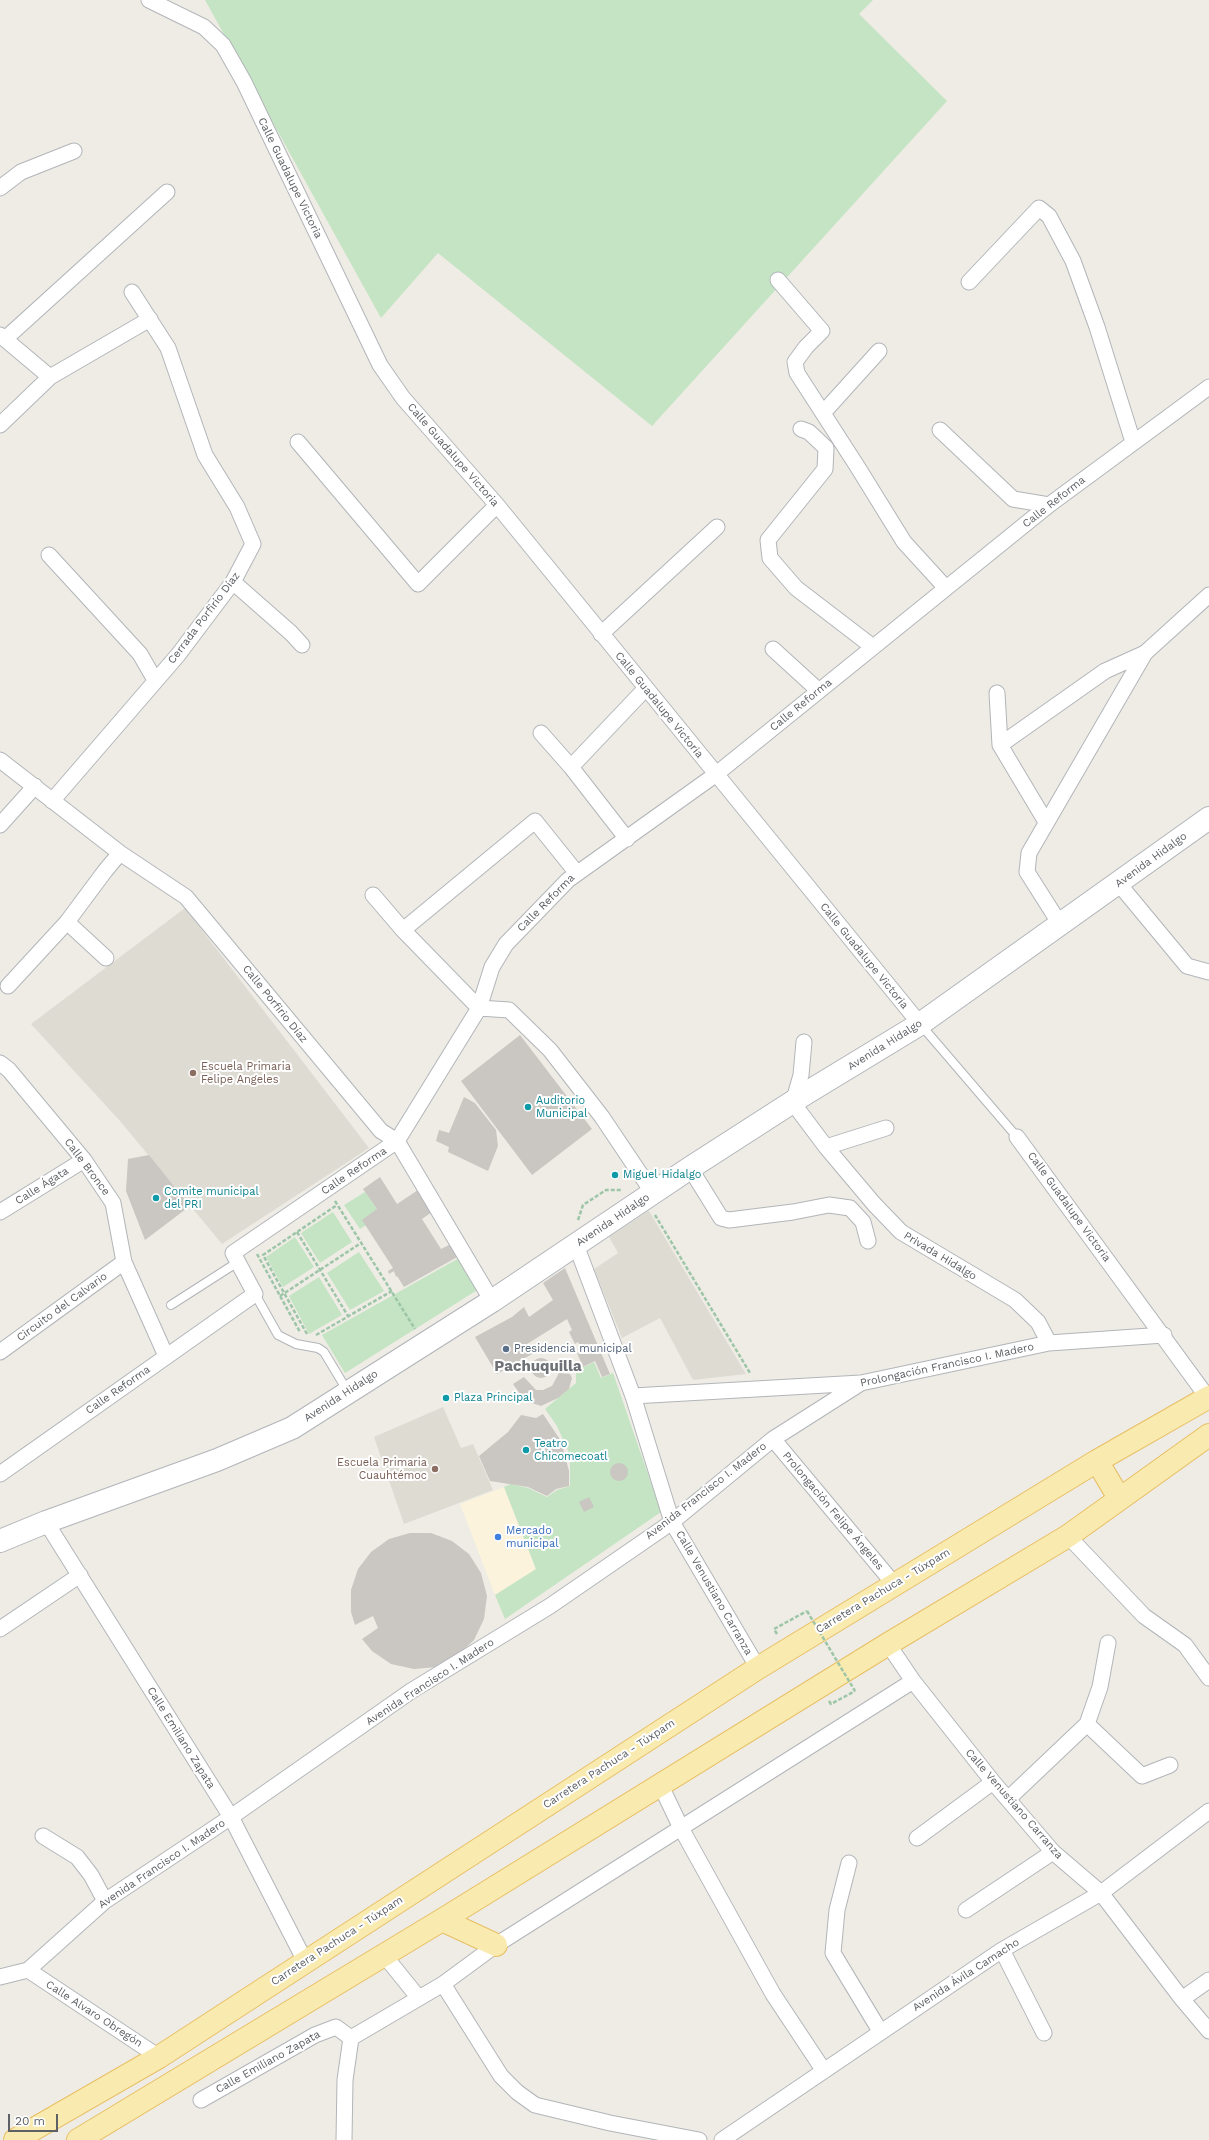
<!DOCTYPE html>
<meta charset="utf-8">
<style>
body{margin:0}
#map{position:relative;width:1209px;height:2140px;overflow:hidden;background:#eeece5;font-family:"Work Sans",sans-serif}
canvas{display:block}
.scale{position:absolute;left:8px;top:2114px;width:50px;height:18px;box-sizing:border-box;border:2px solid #5d6064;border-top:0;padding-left:5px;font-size:12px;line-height:14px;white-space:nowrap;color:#5d6064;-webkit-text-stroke:3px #fff;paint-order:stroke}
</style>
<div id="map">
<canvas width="1209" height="2140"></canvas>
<div class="scale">20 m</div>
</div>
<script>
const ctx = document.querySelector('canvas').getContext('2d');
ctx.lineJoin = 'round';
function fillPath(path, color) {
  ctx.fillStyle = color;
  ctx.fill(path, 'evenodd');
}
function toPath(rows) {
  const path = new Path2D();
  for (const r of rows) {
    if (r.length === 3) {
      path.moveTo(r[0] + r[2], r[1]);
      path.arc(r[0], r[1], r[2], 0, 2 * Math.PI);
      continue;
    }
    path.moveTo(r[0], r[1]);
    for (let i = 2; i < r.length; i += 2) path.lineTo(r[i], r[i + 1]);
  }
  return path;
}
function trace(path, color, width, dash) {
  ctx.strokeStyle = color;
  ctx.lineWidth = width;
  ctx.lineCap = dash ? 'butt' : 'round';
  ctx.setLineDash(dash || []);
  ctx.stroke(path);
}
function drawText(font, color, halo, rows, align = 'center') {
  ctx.font = font + ' "Work Sans",sans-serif';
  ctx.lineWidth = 4;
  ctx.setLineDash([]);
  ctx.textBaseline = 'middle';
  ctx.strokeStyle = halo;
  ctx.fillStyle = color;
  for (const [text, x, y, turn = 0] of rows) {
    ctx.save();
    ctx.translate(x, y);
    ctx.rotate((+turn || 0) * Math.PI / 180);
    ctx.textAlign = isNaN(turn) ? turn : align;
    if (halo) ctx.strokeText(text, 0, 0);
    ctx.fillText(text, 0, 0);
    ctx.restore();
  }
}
const commercial = toPath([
 [504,1487,536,1570,495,1595,460,1504]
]);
const education = toPath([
 [185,908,369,1148,222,1244,120,1121,31,1024],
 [648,1211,649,1211,746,1374,693,1380,660,1318,622,1338,594,1269,618,1253,609,1237],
 [443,1407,461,1448,473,1444,493,1490,404,1524,374,1437]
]);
const green = toPath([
 [205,0,873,0,859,14,947,101,652,426,438,253,381,318],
 [365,1192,377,1209,366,1225,360,1229,344,1205],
 [333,1212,352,1242,320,1263,301,1233],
 [295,1237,314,1267,283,1287,266,1257],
 [359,1252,384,1291,350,1310,327,1273],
 [461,1257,479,1289,345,1373,322,1335],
 [319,1277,342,1315,309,1334,289,1296],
 [594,1362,601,1378,613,1373,661,1512,505,1619,495,1595,536,1569,504,1487,511,1484,528,1488,547,1497,557,1490,570,1486,570,1455,557,1426,545,1409,576,1383,576,1371]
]);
const building = toPath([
 [520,1035,592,1129,532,1175,461,1081],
 [464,1097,475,1103,496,1130,498,1146,488,1171,448,1152,449,1147,436,1141,439,1130,449,1133],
 [149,1155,190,1206,145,1240,126,1191,128,1159],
 [380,1177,397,1204,418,1190,432,1212,422,1219,441,1249,451,1244,459,1256,404,1287,397,1276,396,1277,394,1271,389,1274,388,1271,393,1268,362,1220,377,1209,363,1189],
 [565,1268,610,1374,602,1377,595,1361,583,1367,577,1353,582,1350,578,1342,575,1344,569,1332,572,1330,567,1319,527,1344,532,1354,497,1374,475,1337,512,1317,524,1307,529,1317,553,1300,543,1283],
 [541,1368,10],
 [559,1373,570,1374,572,1378,569,1389,558,1398,541,1406,529,1402,520,1394,513,1384,524,1377,536,1390,543,1390,552,1386],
 [543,1414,561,1441,569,1471,569,1486,556,1489,547,1496,528,1487,490,1481,479,1456,508,1432,521,1415,536,1418],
 [619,1472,9],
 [589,1497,594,1507,584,1512,579,1502],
 [410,1533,431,1533,452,1541,469,1554,481,1573,487,1596,484,1619,474,1640,457,1656,437,1667,414,1669,391,1664,372,1651,362,1639,378,1628,373,1616,355,1625,351,1612,351,1590,358,1569,371,1552,389,1539]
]);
const path = toPath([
 [335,1201,415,1329],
 [655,1215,750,1373],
 [578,1220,583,1205,606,1190,622,1190],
 [297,1232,348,1316],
 [257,1254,300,1332],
 [280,1296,361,1243],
 [307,1334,263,1255,337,1205],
 [316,1335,392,1291],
 [777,1634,774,1629,807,1611],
 [829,1701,831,1704,855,1691]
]);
const lane = toPath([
 [921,1025,1017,1137],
 [255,1294,278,1335,296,1344,318,1348,324,1352,348,1392],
 [171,1305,238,1262]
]);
const street = toPath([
 [149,0,204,27,223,45,244,82,380,365,403,398,497,505,920,1024],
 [0,188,21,172,74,151],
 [778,280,822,331,806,347,795,362,797,373,857,466,904,542,946,588],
 [969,282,1039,208,1049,216,1073,261,1097,327,1133,442],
 [0,335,50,377],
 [5,339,167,192],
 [823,413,879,351],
 [0,425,50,377,150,319],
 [801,429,809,432,826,448,825,469,768,540,770,558,796,588,873,647],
 [940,430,1013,499,1049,505],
 [298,442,418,584,497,505],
 [49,555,140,654,155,680],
 [233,582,291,633,302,645],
 [601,634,717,527],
 [773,649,819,691],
 [997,693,1000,745,1046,822],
 [541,733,571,767,627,839],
 [1000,745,1105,671,1145,653,1209,595],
 [0,760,120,853,186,897,381,1131,397,1141,492,1301],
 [571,767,646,688],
 [52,801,178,655,233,582,253,544,237,507,205,455,168,348,132,292],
 [0,825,35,786],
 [1119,884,1187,966,1209,972],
 [373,895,403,930,479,1008,509,1010,550,1050,602,1117,653,1193],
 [67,922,106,958],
 [1060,924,1027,872,1029,853,1145,653],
 [403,930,535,821,576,872],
 [8,986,67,922,105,871,120,853],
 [804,1042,801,1075,793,1103,826,1147,874,1204,901,1232,1015,1300,1038,1322,1049,1343],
 [0,1063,9,1070,84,1160,113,1203,124,1262,166,1356],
 [1017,1137,1208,1398],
 [826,1147,886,1128],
 [690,1168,721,1218,729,1220,793,1212,829,1205,850,1208,863,1222,868,1241],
 [0,1212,84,1160],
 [576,1245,633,1396,672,1522,758,1668],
 [0,1352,124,1262],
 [633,1396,861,1383,1049,1343,1164,1335],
 [773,1439,894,1584],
 [0,1474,255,1294,233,1253,397,1141,479,1008,492,967,506,944,568,880,715,775,1049,505,1209,387],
 [46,1522,231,1817,305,1961],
 [1068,1536,1144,1616,1185,1645,1209,1678],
 [0,1629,80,1575],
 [888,1644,913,1681,993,1782,1053,1852,1101,1893,1182,1999,1209,2031],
 [1087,1724,1142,1776,1170,1765],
 [661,1786,681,1828,773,1994,824,2071],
 [1008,1799,1087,1724,1100,1687,1108,1643],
 [43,1836,77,1857,91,1875,105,1901],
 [917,1838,993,1782],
 [849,1863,837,1910,833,1953,880,2031],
 [966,1910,1053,1852],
 [1002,1950,1044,2033],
 [384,1955,418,1997],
 [28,1970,159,2057],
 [0,1977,28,1970,105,1901,231,1817,411,1691,550,1606,672,1522,773,1439,861,1383],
 [443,1984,501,2076,517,2092,535,2105,610,2123,699,2140],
 [1182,1999,1209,1980],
 [351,2038,443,1984,496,1945,913,1681],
 [201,2100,315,2035,336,2027,351,2038],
 [344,2140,345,2080,351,2038],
 [722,2140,1002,1950,1101,1893,1209,1811]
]);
const secondary = toPath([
 [0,1541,46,1522,217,1460,292,1428,492,1301,690,1168,808,1092,920,1024,1209,818]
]);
const primary = toPath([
 [1097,1461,1119,1498],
 [442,1920,496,1945],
 [15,2140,159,2057,758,1668,1097,1461,1209,1397],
 [78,2140,442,1920,888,1644,1068,1536,1209,1435]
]);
const pathBridge = toPath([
 [807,1611,855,1691]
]);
const markers = [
 [193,1073,4,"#8d6e63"],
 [528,1107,4,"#0f9aa8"],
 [615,1175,4,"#0f9aa8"],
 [156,1198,4,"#0f9aa8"],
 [506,1349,4,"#5c6f8a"],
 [446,1398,4,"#0f9aa8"],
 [526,1450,4,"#0f9aa8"],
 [435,1469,4,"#8d6e63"],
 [498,1537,4,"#3f7fe0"]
];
const streetNames = [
 ["Calle Guadalupe Victoria",290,178,64],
 ["Calle Guadalupe Victoria",453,455,49],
 ["Calle Reforma",1054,502,-38],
 ["Cerrada Porfirio Díaz",204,618,-53],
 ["Calle Guadalupe Victoria",659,705,51],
 ["Calle Reforma",801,705,-39],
 ["Avenida Hidalgo",1151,860,-36],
 ["Calle Reforma",546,903,-45],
 ["Calle Guadalupe Victoria",864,956,51],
 ["Calle Porfirio Díaz",275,1004,51],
 ["Avenida Hidalgo",885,1045,-32],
 ["Calle Bronce",87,1167,53],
 ["Calle Reforma",354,1171,-34],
 ["Calle Ágata",42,1186,-32],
 ["Calle Guadalupe Victoria",1069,1207,54],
 ["Avenida Hidalgo",613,1220,-34],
 ["Privada Hidalgo",940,1256,31],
 ["Circuito del Calvario",62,1307,-36],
 ["Prolongación Francisco I. Madero",947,1365,-12],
 ["Calle Reforma",118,1390,-35],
 ["Avenida Hidalgo",341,1396,-33],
 ["Avenida Francisco I. Madero",706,1491,-38],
 ["Prolongación Felipe Ángeles",833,1511,50],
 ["Carretera Pachuca - Túxpam",883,1591,-31],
 ["Calle Venustiano Carranza",714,1593,60],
 ["Avenida Francisco I. Madero",430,1682,-33],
 ["Calle Emiliano Zapata",181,1738,58],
 ["Carretera Pachuca - Túxpam",609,1764,-33],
 ["Calle Venustiano Carranza",1014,1804,49],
 ["Avenida Francisco I. Madero",162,1864,-34],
 ["Carretera Pachuca - Túxpam",337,1941,-33],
 ["Avenida Ávila Camacho",966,1975,-33],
 ["Calle Alvaro Obregón",94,2014,33],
 ["Calle Emiliano Zapata",268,2062,-29]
];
const educationNames = [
 ["Escuela Primaria",201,1067],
 ["Felipe Angeles",201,1080],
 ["Escuela Primaria",427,1463,"right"],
 ["Cuauhtémoc",427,1476,"right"]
];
const cultureNames = [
 ["Auditorio",536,1101],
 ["Municipal",536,1114],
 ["Miguel Hidalgo",623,1175],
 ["Comite municipal",164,1192],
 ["del PRI",164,1205],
 ["Plaza Principal",454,1398],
 ["Teatro",534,1444],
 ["Chicomecoatl",534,1457]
];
const serviceNames = [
 ["Presidencia municipal",514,1349]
];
const shopNames = [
 ["Mercado",506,1531],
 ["municipal",506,1544]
];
const districtNames = [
 ["Pachuquilla",538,1367]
];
fillPath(commercial, '#fbf3dc');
fillPath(education, '#dedbd3');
fillPath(green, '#c4e4c3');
fillPath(building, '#cac6c2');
trace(lane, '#b2b5b9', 10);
trace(street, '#b2b5b9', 17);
trace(secondary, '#b1b4b9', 24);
trace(primary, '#e8bf64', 24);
trace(path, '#9dc5a7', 2.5, [4, 2]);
trace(lane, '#fff', 8);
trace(street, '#fff', 15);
trace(secondary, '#fff', 22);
trace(primary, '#f9ebaf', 22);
trace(pathBridge, '#9dc5a7', 2.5, [4, 2]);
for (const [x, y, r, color] of markers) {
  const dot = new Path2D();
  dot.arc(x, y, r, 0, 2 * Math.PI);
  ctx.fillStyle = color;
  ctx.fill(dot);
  trace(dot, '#fff', 1.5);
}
drawText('11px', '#5d6064', '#fff', streetNames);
drawText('11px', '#785e54', '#fff', educationNames, 'left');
drawText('11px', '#0d838f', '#fff', cultureNames, 'left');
drawText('11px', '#4e5e75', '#fff', serviceNames, 'left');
drawText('11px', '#366cbe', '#fff', shopNames, 'left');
drawText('bold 15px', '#6e7276', '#fff', districtNames);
</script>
